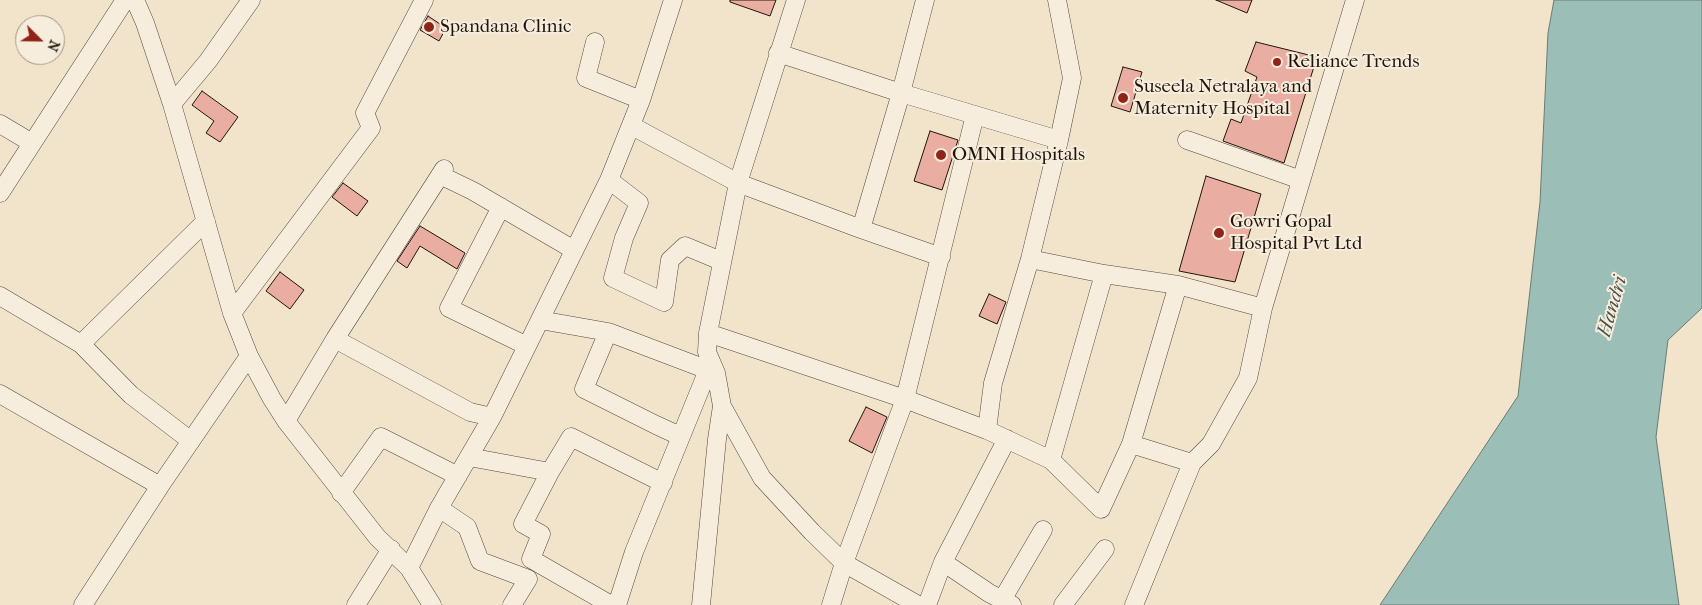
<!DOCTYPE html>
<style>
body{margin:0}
#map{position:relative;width:1702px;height:605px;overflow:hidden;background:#f2e4cb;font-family:"IM FELL French Canon",serif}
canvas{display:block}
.north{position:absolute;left:15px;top:15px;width:50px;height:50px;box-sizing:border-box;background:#f7eddd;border:1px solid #a19689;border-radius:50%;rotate:113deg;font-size:14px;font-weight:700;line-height:20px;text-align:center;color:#21140b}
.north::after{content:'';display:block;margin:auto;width:18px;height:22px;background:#8f2418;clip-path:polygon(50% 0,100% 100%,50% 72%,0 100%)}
</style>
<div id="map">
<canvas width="1702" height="605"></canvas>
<div class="north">N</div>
</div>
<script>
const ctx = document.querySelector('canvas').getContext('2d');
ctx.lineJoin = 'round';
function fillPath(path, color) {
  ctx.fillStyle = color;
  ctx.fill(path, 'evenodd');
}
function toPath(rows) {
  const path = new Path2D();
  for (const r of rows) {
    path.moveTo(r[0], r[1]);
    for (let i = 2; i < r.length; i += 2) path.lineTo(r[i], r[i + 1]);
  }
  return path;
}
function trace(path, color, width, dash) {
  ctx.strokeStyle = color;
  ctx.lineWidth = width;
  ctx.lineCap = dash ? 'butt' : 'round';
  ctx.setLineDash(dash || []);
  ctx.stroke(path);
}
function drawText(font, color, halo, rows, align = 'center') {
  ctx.font = font + ' "IM FELL French Canon",serif';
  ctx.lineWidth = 4;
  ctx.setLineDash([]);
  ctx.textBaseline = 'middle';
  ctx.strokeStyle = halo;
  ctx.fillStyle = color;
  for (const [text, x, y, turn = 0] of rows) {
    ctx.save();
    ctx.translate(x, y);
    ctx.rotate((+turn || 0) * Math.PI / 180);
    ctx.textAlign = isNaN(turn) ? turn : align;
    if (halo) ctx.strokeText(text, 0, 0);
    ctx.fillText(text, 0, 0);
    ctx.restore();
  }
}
const water = toPath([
 [1554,0,1702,0,1702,308,1668,340,1656,437,1679,605,1380,605,1518,396,1540,202,1548,33,1554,0]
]);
const building = toPath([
 [730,0,776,0,770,16,730,2,730,0],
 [1216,0,1252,0,1247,13,1216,0],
 [428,16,446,28,439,41,420,30,428,16],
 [1256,42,1317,57,1284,163,1223,141,1231,119,1241,123,1257,77,1245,71,1256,42],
 [1123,67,1142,72,1130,112,1111,106,1123,67],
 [202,91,238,117,220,142,206,133,214,121,192,105,202,91],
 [930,131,958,140,942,190,914,181,930,131],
 [1206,176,1261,194,1235,282,1179,271,1206,176],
 [343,183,368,201,357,216,332,197,343,183],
 [420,226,465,253,457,269,420,246,407,268,397,261,420,226],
 [280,272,304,290,290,309,266,291,280,272],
 [989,294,1006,302,997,324,979,316,989,294],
 [866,407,887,417,872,453,849,441,866,407]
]);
const minor = toPath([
 [135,0,145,23,172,104,232,313,249,356,272,399,286,421,377,537,409,568,432,605],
 [595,42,586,78,641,100],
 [778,53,901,93,1059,140],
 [172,104,208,61,251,0],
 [0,124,32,143],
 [632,126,738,183,861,229,901,93,925,0],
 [1187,140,1301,180],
 [440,175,473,191,574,250],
 [609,180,639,203,624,238,613,278,664,302,670,260,685,246,721,261],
 [0,193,125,0],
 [501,207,449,308,527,346],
 [861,229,941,257],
 [1030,259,1104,274,1178,285,1263,308],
 [1104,274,1051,460,1101,509,1131,444,1192,463],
 [0,296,81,344,206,221],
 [232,313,371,128,365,113,424,0],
 [540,320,608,332,716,373],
 [608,332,584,389,656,425,680,436],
 [708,333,905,399,987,430,1051,460],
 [335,339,470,412,492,417],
 [81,344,131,395,191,441],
 [0,394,160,486],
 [722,406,762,478,812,532,844,563,918,605],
 [286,421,335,339,444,169],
 [987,430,993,383,1030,259,1059,140,1072,78,1057,0],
 [1131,444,1178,285],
 [469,457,550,472,571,437,663,483],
 [550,472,523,524,541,534,531,559,611,605],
 [341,493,381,437,458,476],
 [439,508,467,527,480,561,528,579,512,605],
 [943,562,989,593,1012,605],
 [409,568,439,508,492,417,609,180,641,100,673,0],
 [1002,600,1043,530],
 [83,605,160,486,249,356],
 [356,605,391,549],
 [617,605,634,552,708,370],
 [701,605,717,439,722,406,716,373,707,352,708,333,738,183,796,0],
 [831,605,844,563,905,399,975,115],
 [927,605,943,562,1007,439],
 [1063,605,1105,549],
 [1134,605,1192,463,1211,444,1248,378,1263,308,1355,0]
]);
const markers = [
 [429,27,6,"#8f2418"],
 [1277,62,5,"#8f2418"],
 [1123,98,6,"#8f2418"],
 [941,155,6,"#8f2418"],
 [1219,233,6,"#8f2418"]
];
const poiNames = [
 ["Spandana Clinic",440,27],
 ["Reliance Trends",1287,62],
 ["Suseela Netralaya and",1134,87],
 ["Maternity Hospital",1134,109],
 ["OMNI Hospitals",952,155],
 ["Gowri Gopal",1230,222],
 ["Hospital Pvt Ltd",1230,244]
];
const waterNames = [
 ["Handri",1613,307,-74]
];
fillPath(water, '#9bbfb6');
trace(water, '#6a7b72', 1);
fillPath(building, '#e9aea1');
trace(building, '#21140b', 1);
trace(minor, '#55483b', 19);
trace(minor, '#f7eddd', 18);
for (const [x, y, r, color] of markers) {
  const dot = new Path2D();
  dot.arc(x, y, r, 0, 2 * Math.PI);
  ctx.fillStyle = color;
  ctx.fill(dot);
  trace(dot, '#f7eddd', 2);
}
drawText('19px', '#21140b', '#f7eddd', poiNames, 'left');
drawText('italic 20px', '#4c5047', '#f7eddd', waterNames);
</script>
